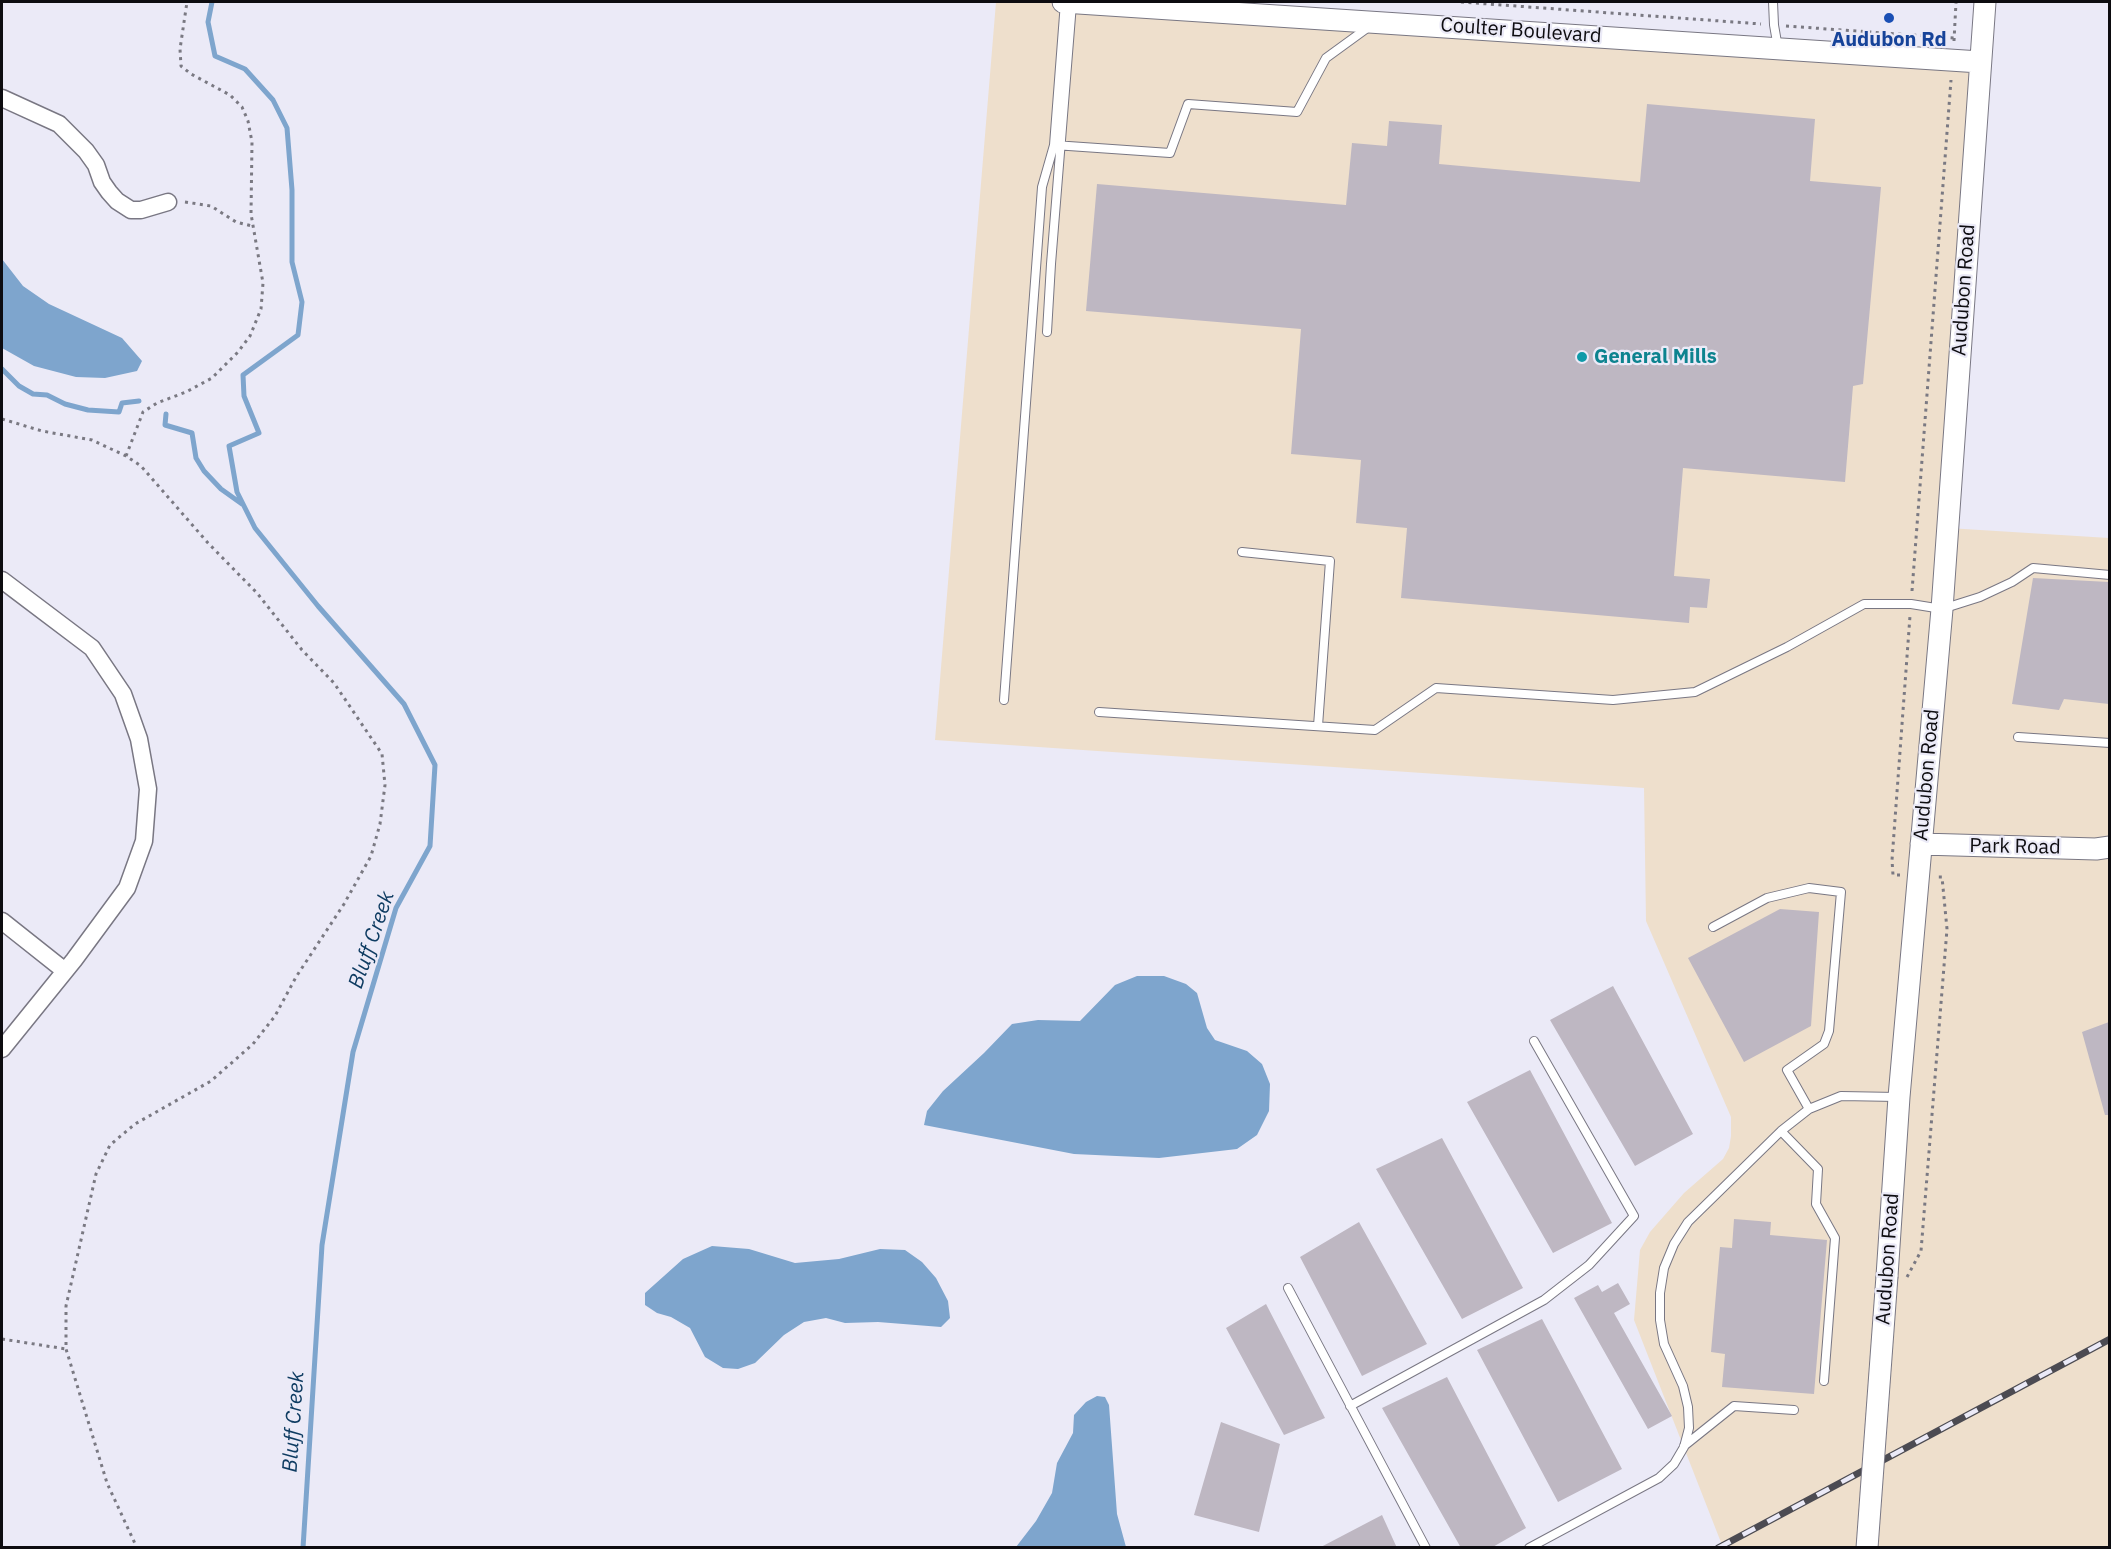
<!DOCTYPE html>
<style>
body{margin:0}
#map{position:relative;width:2111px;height:1549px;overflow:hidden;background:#ebeaf7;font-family:"IBM Plex Sans",sans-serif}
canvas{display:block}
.frame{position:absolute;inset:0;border:3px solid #0d0c10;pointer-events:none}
</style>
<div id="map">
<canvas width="2111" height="1549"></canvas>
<div class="frame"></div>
</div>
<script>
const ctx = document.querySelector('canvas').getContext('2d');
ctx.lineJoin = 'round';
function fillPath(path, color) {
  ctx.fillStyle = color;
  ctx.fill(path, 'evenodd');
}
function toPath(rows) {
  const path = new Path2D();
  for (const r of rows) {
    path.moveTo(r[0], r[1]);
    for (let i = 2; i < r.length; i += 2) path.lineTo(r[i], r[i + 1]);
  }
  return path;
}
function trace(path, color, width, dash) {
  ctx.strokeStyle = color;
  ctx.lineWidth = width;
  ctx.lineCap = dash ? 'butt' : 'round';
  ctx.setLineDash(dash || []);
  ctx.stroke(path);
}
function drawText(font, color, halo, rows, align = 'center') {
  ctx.font = font + ' "IBM Plex Sans",sans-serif';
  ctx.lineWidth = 4.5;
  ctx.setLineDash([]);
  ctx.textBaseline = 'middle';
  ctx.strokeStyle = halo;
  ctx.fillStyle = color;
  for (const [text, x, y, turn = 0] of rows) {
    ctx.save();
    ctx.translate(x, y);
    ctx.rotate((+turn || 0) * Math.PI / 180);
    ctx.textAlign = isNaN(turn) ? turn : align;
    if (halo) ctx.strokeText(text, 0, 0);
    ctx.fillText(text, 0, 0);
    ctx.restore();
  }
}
const industrial = toPath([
 [996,2,1062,2,1980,62,1948,528,2109,538,2109,1547,1718,1547,1722,1545,1634,1320,1640,1250,1650,1232,1684,1193,1723,1159,1729,1148,1731,1136,1731,1117,1646,921,1644,788,935,740]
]);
const water = toPath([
 [2,259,23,286,49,304,122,338,142,361,137,371,105,378,76,377,34,366,2,348],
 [1137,976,1164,976,1186,984,1197,993,1207,1028,1215,1040,1247,1051,1262,1064,1270,1084,1269,1111,1257,1135,1237,1149,1159,1158,1074,1154,924,1125,927,1111,943,1091,984,1053,1012,1024,1038,1020,1080,1021,1115,985],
 [712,1246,749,1249,795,1263,839,1259,880,1249,905,1250,922,1262,936,1278,948,1301,950,1318,941,1327,878,1322,845,1323,826,1318,804,1322,784,1335,755,1363,738,1369,723,1368,705,1357,690,1328,671,1317,657,1313,645,1305,645,1293,683,1259],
 [1097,1396,1105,1397,1109,1405,1117,1514,1126,1547,1016,1547,1036,1521,1052,1493,1057,1463,1073,1433,1074,1415,1086,1402]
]);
const stream = toPath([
 [212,2,208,22,215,56,245,69,273,100,287,128,292,190,292,262,302,302,298,335,243,375,244,396,259,433,229,446,237,492,255,528,318,606,404,704,435,765,430,846,396,908,353,1052,322,1245,303,1548],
 [2,369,19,386,33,394,47,395,65,404,88,410,119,412,122,403,139,401],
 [166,414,165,425,192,433,196,458,204,471,221,489,242,504]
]);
const building = toPath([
 [1647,104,1815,119,1810,181,1881,187,1863,384,1853,386,1845,482,1683,468,1674,576,1710,579,1707,608,1690,607,1689,623,1401,598,1407,528,1356,523,1361,460,1291,454,1301,329,1086,311,1097,184,1346,205,1352,143,1387,146,1389,121,1442,125,1439,164,1640,182],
 [2033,578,2109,582,2109,704,2064,699,2059,710,2012,704],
 [1780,909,1819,912,1811,1026,1744,1062,1688,958],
 [1613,986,1693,1134,1635,1166,1550,1020],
 [2109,1022,2109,1115,2105,1115,2082,1032],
 [1530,1070,1612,1223,1553,1253,1467,1102],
 [1442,1138,1523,1288,1462,1319,1376,1169],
 [1734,1219,1771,1222,1770,1235,1827,1240,1814,1394,1722,1387,1725,1354,1711,1352,1720,1247,1732,1248],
 [1359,1222,1427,1344,1362,1376,1300,1257],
 [1618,1283,1630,1304,1614,1313,1672,1416,1648,1429,1574,1298,1598,1285,1602,1292],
 [1266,1304,1325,1418,1284,1435,1226,1328],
 [1542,1319,1622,1469,1558,1502,1477,1350],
 [1447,1377,1526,1528,1491,1548,1461,1548,1382,1408],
 [1221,1422,1280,1444,1259,1532,1194,1515],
 [1382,1515,1397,1548,1319,1548]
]);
const path = toPath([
 [1461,2,1761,24],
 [1786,26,1954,38],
 [1954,41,1956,2],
 [185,202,211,206,236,222,252,226],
 [2,419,42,431,92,440,126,456,141,466,208,543,257,593,302,650,334,683,382,754,385,785,380,824,371,856,344,904,296,977,275,1016,253,1044,211,1081,135,1124,110,1145,96,1174,66,1306,66,1349,107,1483,137,1548],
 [126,456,143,412,157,403,186,392,212,378,238,352,250,336,261,309,263,283,251,214,252,142,248,121,242,107,230,95,191,74,181,66,180,49,187,2],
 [1912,591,1951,80],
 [1900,875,1893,875,1892,860,1910,616],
 [1907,1277,1921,1251,1947,929,1942,877,1936,877],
 [2,1339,66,1349]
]);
const service = toPath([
 [1065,2,1054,145,1170,153,1188,104,1297,112,1326,58,1370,26],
 [1773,2,1774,25,1778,48],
 [1047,332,1051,264,1072,4],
 [1242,552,1330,561,1318,726],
 [1004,700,1042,187,1054,145],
 [1099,712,1375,730,1436,688,1613,700,1695,692,1787,647,1864,604,1911,604,1942,609,1980,597,2012,582,2033,568,2110,575],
 [2018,737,2110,743],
 [1713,927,1767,898,1809,888,1841,892,1829,1031,1824,1044,1787,1070,1809,1109],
 [1781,1131,1818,1169,1816,1204,1835,1238,1824,1381],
 [1288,1288,1426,1548],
 [1350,1406,1544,1300,1589,1265,1634,1216,1534,1041],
 [1684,1446,1734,1406,1794,1410],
 [1529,1548,1659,1478,1674,1464,1684,1447,1689,1428,1688,1407,1683,1386,1664,1344,1660,1320,1660,1293,1664,1268,1674,1244,1688,1222,1781,1131,1809,1109,1841,1096,1897,1097]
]);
const minor = toPath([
 [2,98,59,124,86,151,96,165,102,182,109,192,117,201,131,210,141,210,168,202],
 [2,580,92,648,123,694,139,739,148,789,144,841,127,888,74,960,2,1049],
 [2,921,65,971]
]);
const tertiary = toPath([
 [1063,2,1980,62],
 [1921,844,2096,849,2110,847],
 [1887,1276,1899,1097,1942,609,1985,2]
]);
const rail = toPath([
 [1718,1548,2110,1339]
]);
const tertiaryBridge = toPath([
 [1867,1548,1887,1276]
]);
const markers = [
 [1889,18,6,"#1a4fb4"],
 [1582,357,6,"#0f9aa8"]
];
const streetNames = [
 ["Coulter Boulevard",1521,31,4],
 ["Audubon Road",1964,290,-86],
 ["Audubon Road",1927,775,-85],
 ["Park Road",2015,847,1],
 ["Audubon Road",1888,1259,-86]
];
const transitNames = [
 ["Audubon Rd",1889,40]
];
const cultureNames = [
 ["General Mills",1594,357]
];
const waterNames = [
 ["Bluff Creek",372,940,-71],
 ["Bluff Creek",294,1422,-86]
];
fillPath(industrial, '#eedfcc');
fillPath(water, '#7ea5cd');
trace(stream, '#7ea5cd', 5);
fillPath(building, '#beb7c2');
trace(service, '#797783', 10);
trace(minor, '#797783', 19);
trace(tertiary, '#797783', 23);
trace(path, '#7a7982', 3, [3, 4.5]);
trace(service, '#fff', 8);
trace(minor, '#fff', 16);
trace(tertiary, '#fff', 21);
trace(rail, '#4c4b52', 7);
trace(rail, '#ebeaf7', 4.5, [14]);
trace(tertiaryBridge, '#797783', 23, []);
trace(tertiaryBridge, '#fff', 21);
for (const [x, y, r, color] of markers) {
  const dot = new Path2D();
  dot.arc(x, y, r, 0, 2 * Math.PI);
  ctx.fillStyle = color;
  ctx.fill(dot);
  trace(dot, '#ebeaf7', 2);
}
drawText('20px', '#0d0c10', '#ebeaf7', streetNames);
drawText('bold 20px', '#164399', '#ebeaf7', transitNames);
drawText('bold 20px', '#0d838f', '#ebeaf7', cultureNames, 'left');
drawText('italic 21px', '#0f3c62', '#ebeaf7', waterNames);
</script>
